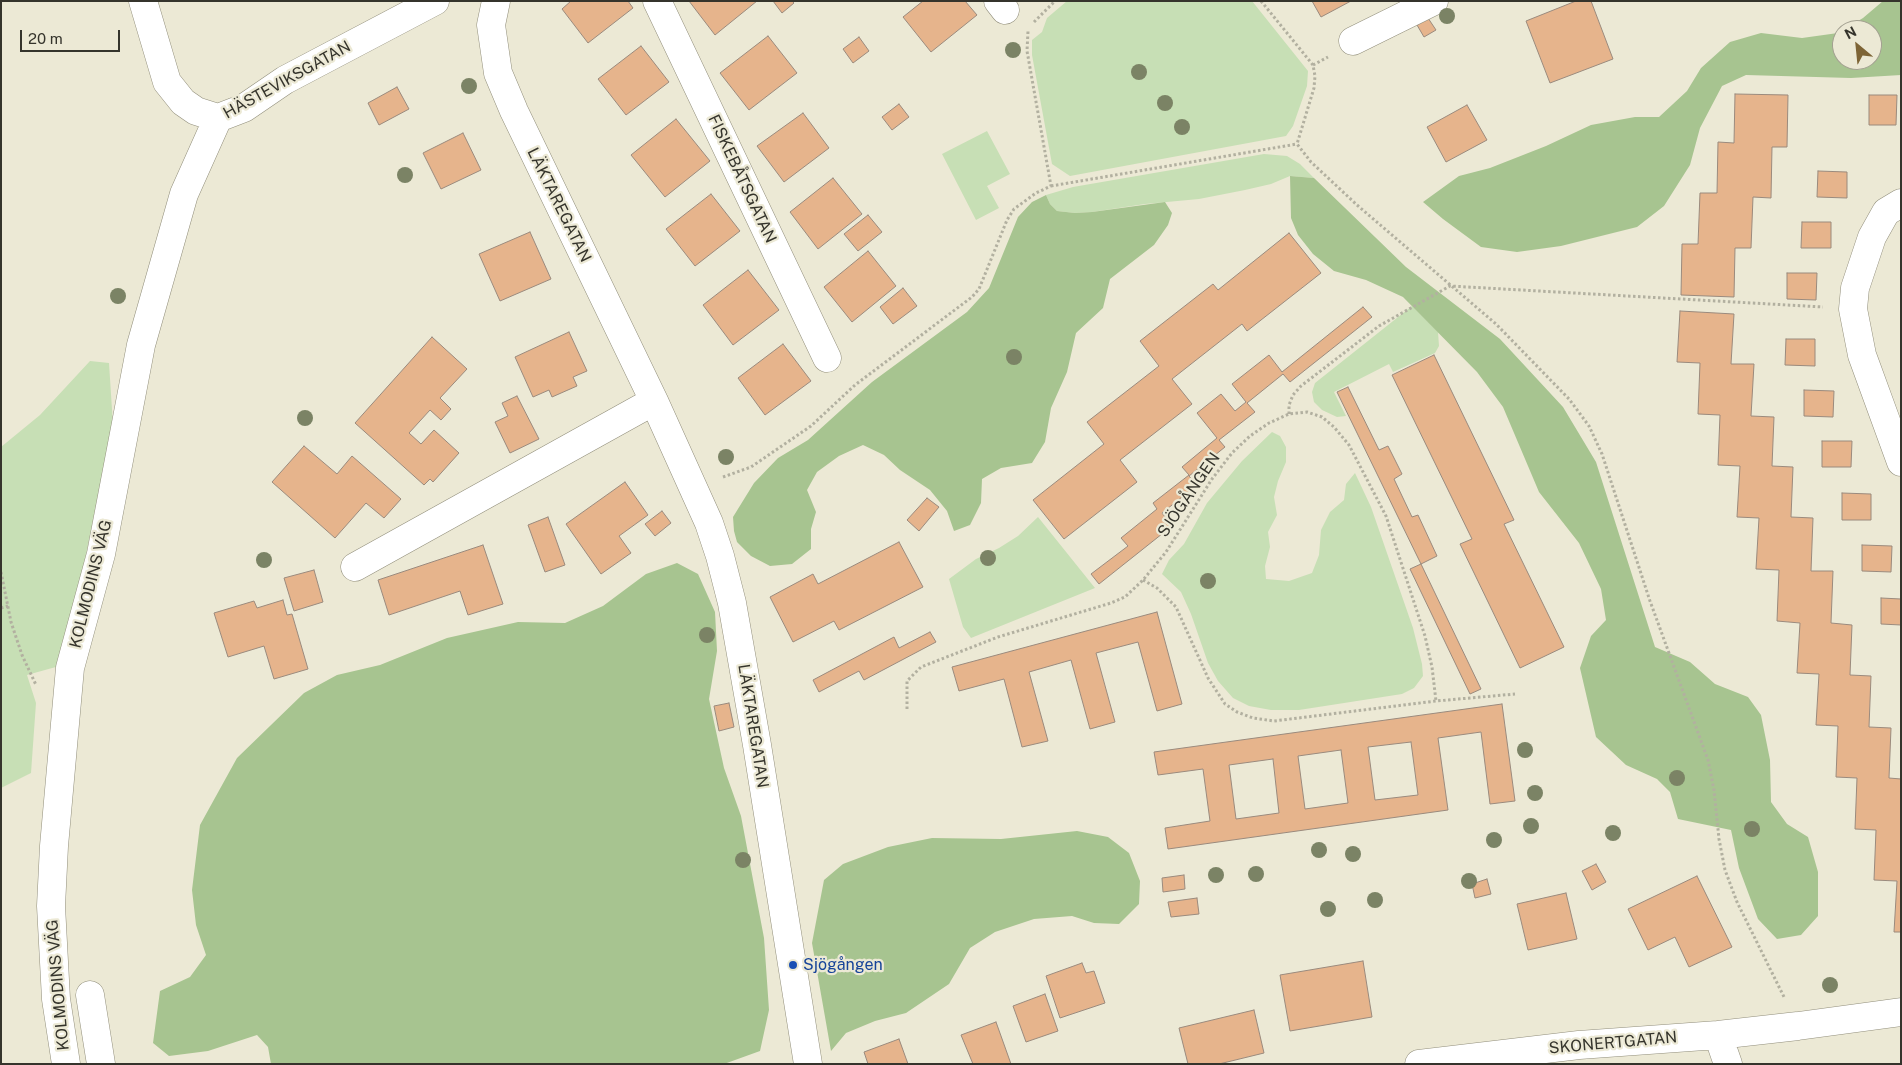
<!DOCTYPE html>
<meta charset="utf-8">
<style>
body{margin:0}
#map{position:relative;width:1902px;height:1065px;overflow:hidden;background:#ece9d5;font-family:"Public Sans",sans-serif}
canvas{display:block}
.frame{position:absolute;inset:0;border:2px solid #35342c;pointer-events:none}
.north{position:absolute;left:1832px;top:20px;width:50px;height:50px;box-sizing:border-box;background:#ece9d5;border:1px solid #a3a191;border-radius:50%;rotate:332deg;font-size:14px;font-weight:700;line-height:20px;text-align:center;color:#35342c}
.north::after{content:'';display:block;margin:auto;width:18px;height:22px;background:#7d6435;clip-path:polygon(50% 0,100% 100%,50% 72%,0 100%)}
.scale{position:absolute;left:20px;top:30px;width:100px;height:22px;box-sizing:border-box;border:2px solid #35342c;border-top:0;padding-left:6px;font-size:15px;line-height:18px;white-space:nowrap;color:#35342c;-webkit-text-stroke:4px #ece9d5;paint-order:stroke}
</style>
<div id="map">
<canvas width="1902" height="1065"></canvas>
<div class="frame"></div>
<div class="north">N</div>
<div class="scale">20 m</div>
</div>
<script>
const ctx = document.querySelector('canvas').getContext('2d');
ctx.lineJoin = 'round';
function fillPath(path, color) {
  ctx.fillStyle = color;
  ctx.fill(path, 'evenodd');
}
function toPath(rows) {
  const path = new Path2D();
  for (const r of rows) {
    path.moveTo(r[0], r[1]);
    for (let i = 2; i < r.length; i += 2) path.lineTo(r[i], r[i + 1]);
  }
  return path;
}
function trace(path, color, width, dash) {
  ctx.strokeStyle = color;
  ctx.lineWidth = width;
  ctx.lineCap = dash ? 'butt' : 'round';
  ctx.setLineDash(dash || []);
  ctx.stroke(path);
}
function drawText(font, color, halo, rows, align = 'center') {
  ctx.font = font + ' "Public Sans",sans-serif';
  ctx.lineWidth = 4.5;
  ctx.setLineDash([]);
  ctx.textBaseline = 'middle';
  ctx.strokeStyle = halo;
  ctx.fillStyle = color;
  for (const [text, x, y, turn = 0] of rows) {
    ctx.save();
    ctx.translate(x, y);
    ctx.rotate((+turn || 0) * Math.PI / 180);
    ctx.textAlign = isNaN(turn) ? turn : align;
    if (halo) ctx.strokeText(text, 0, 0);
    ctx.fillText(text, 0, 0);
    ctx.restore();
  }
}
const green = toPath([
 [1067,1,1252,1,1308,71,1307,86,1293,126,1286,136,1070,176,1052,164,1032,55,1032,40,1042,32,1047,18],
 [987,131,1010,174,987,186,999,208,976,220,942,154],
 [1264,154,1287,156,1300,164,1314,178,1290,176,1271,184,1245,190,1199,199,1145,204,1092,212,1075,213,1057,211,1050,204,1046,195,1073,187],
 [1412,306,1438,332,1439,346,1435,353,1393,372,1389,364,1334,392,1346,416,1337,417,1322,410,1314,402,1312,392,1315,383],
 [90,361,109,363,113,425,63,665,27,675,36,703,31,773,1,788,1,447,40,415],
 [1272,432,1280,436,1286,447,1286,462,1278,481,1274,497,1277,515,1268,532,1270,547,1265,566,1266,579,1289,581,1312,573,1319,555,1321,530,1330,512,1344,500,1346,484,1355,473,1371,507,1413,628,1422,664,1423,676,1414,688,1402,694,1299,710,1271,710,1249,706,1233,698,1218,681,1208,663,1191,614,1181,592,1162,574,1169,560,1184,544,1207,503,1242,461],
 [1038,517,1095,588,971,638,963,627,949,579,976,559,999,548,1018,536]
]);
const forest = toPath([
 [1883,1,1901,1,1901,75,1851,78,1746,75,1722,86,1700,128,1690,165,1664,206,1637,227,1561,246,1517,252,1481,247,1443,219,1423,202,1459,176,1490,168,1546,146,1591,125,1635,117,1659,117,1687,91,1701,68,1730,42,1761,33,1802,38,1838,33,1842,31,1842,60,1872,60,1872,30,1843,30,1863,18],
 [1290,176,1314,178,1406,267,1500,339,1563,407,1596,462,1655,647,1690,662,1715,684,1748,697,1761,715,1770,760,1771,802,1787,824,1808,837,1818,872,1818,916,1801,935,1777,939,1758,919,1739,868,1731,830,1678,819,1670,792,1657,779,1626,765,1596,737,1580,668,1591,636,1606,620,1601,589,1579,543,1539,492,1503,407,1477,372,1403,297,1366,280,1334,271,1313,254,1298,235,1291,218],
 [1046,195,1050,204,1057,211,1075,213,1092,212,1165,202,1172,213,1168,225,1154,245,1110,279,1103,308,1076,333,1067,372,1051,408,1045,442,1032,463,1001,468,982,479,981,503,970,525,954,531,947,511,930,490,900,470,884,455,863,445,839,456,817,472,807,490,816,512,811,529,811,549,792,564,770,566,751,556,737,542,734,531,733,517,754,483,778,458,808,440,872,382,967,312,989,288,1018,217,1032,202],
 [677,563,698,574,715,612,717,651,709,699,724,768,741,816,764,938,769,1010,760,1051,724,1064,271,1064,268,1047,257,1035,208,1051,169,1056,153,1043,160,991,190,977,206,955,196,925,192,890,200,825,237,758,304,693,337,675,380,665,447,638,518,622,565,623,603,606,646,574],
 [1077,831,1108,837,1129,853,1140,881,1139,904,1119,924,1094,923,1072,916,1034,919,995,932,970,948,949,984,906,1013,875,1021,846,1033,831,1051,812,943,824,880,843,864,888,847,932,838,1001,839]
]);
const building = toPath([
 [571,1,628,1,633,8,588,43,562,9,571,1],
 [689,1,757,1,715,35,689,1],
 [773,1,792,1,794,3,782,13,773,1],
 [923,1,965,1,977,15,931,52,903,17,923,1],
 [1312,1,1351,1,1321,17,1312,1],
 [1576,1,1591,1,1613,59,1550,83,1526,21,1576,1],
 [1428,18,1436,30,1424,37,1417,25,1428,18],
 [768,36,797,73,749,110,720,73,768,36],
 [859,37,869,51,853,63,843,49,859,37],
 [641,46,669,82,626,115,598,79,641,46],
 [397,87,409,109,379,125,368,103,397,87],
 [1735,94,1788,95,1787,147,1772,147,1771,198,1753,197,1751,248,1735,248,1734,297,1681,295,1682,244,1698,244,1700,193,1717,193,1718,142,1734,143,1735,94],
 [1869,95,1897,95,1896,125,1869,125,1869,95],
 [899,104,909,117,892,130,882,117,899,104],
 [1467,105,1487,140,1446,162,1427,127,1467,105],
 [803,113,829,148,784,182,757,146,803,113],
 [676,119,710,161,665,197,631,155,676,119],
 [463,133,481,170,441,189,423,153,463,133],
 [1818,171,1847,172,1847,198,1817,197,1818,171],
 [833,178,862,214,818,249,790,212,833,178],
 [711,194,740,231,695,266,666,229,711,194],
 [868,215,882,232,858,251,844,234,868,215],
 [1802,222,1831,222,1831,248,1801,248,1802,222],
 [530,232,551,279,500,301,479,254,530,232],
 [1289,233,1321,273,1247,331,1242,324,1172,379,1192,404,1120,460,1137,482,1064,539,1033,500,1104,444,1087,422,1159,366,1140,341,1213,284,1218,290,1289,233],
 [868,251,896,286,852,322,824,287,868,251],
 [748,270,779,310,733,345,703,305,748,270],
 [1787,273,1817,273,1816,300,1787,299,1787,273],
 [903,288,917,306,893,324,880,307,903,288],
 [1363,307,1372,317,1290,382,1283,374,1247,403,1255,412,1219,440,1225,447,1189,476,1197,485,1162,513,1172,526,1099,584,1091,574,1128,546,1121,538,1157,509,1153,503,1189,475,1182,467,1217,438,1197,413,1221,394,1235,411,1246,402,1232,384,1269,355,1282,372,1363,307],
 [1680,311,1734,314,1731,364,1754,364,1751,416,1774,417,1772,466,1793,467,1791,517,1813,518,1811,571,1833,571,1831,623,1852,625,1850,675,1871,676,1869,727,1891,728,1889,778,1901,779,1901,932,1894,932,1897,881,1874,880,1876,830,1855,829,1857,778,1836,777,1838,726,1816,725,1819,674,1797,673,1800,623,1777,621,1779,570,1756,569,1759,518,1737,517,1740,466,1718,465,1720,415,1698,414,1700,363,1677,362,1680,311],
 [569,332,587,371,573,377,577,386,552,397,549,390,533,397,515,357,569,332],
 [432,337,467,369,440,398,451,409,441,420,430,410,409,433,421,444,434,430,459,453,433,482,430,479,424,485,355,423,432,337],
 [1786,339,1815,339,1815,366,1785,365,1786,339],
 [783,344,811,381,765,415,738,378,783,344],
 [1434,355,1514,520,1504,524,1564,647,1520,668,1460,544,1472,539,1392,375,1434,355],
 [1348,387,1379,450,1388,446,1402,474,1394,479,1412,517,1418,515,1437,556,1421,564,1337,392,1348,387],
 [1804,390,1834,391,1833,417,1804,416,1804,390],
 [517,396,539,439,510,453,495,422,508,416,502,403,517,396],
 [1822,441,1852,441,1851,467,1822,467,1822,441],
 [304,446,337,474,352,456,401,499,384,518,366,503,335,538,272,482,304,446],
 [625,482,648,515,619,536,631,553,601,574,566,524,625,482],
 [1842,493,1871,494,1871,520,1842,520,1842,493],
 [927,498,939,507,919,531,907,520,927,498],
 [662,511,671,523,655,536,645,524,662,511],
 [548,517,565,565,545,572,528,525,548,517],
 [899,542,923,587,839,630,834,621,793,642,770,597,813,574,818,584,899,542],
 [483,545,503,604,468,615,460,591,389,615,378,580,483,545],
 [1862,545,1892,546,1891,572,1862,571,1862,545],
 [1421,564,1481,689,1470,694,1410,569,1421,564],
 [314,570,323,602,294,611,284,578,314,570],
 [1881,598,1901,599,1901,625,1881,624,1881,598],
 [283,600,287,615,292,614,308,669,274,679,264,646,228,657,214,613,254,601,257,608,283,600],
 [1157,612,1182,704,1157,711,1138,642,1096,653,1115,722,1090,729,1071,660,1029,672,1048,741,1022,747,1004,679,959,691,952,667,1157,612],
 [930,632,936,642,864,680,859,671,819,692,813,680,894,637,899,648,930,632],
 [729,703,734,727,719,731,714,706,729,703],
 [1502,704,1515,801,1490,804,1481,732,1438,738,1448,810,1168,849,1165,828,1210,821,1203,769,1158,775,1154,752,1502,704],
 [1411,742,1418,795,1375,800,1368,747,1411,742],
 [1341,750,1348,803,1305,809,1298,756,1341,750],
 [1273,759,1279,813,1236,819,1229,765,1273,759],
 [1596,864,1606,882,1592,890,1582,871,1596,864],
 [1184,875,1185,889,1163,892,1162,878,1184,875],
 [1697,876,1732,947,1689,967,1675,937,1648,950,1628,909,1697,876],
 [1487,879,1491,894,1475,898,1472,884,1487,879],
 [1566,893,1577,939,1528,950,1517,904,1566,893],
 [1197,898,1199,914,1171,917,1168,902,1197,898],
 [1363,961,1372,1017,1290,1031,1280,975,1363,961],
 [1082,963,1086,973,1094,971,1105,1003,1060,1018,1046,976,1082,963],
 [1045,994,1058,1031,1026,1042,1013,1006,1045,994],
 [1254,1010,1264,1053,1219,1064,1188,1064,1179,1028,1254,1010],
 [996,1022,1011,1064,973,1064,961,1035,996,1022],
 [899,1039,908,1064,868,1064,864,1052,899,1039]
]);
const path = toPath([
 [1261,1,1313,65,1315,76,1314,88,1297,144,1311,162,1357,205,1496,324,1569,399,1589,426,1602,454,1650,601,1708,760,1714,790,1719,839,1725,870,1737,902,1784,997],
 [1034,22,1055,1],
 [1313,65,1328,57],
 [1051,186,1297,144],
 [1289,414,1289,405,1293,395,1301,386,1379,326,1450,286,1823,307],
 [723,477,751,467,811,426,855,385,972,297,979,289,1007,220,1014,209,1036,193,1051,186,1027,51,1028,31],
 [1,572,11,622,22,655,36,685],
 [1143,580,1157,588,1176,607,1208,678,1225,704,1237,712,1253,718,1274,721,1436,701,1515,694],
 [1,608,8,606],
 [907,709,907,681,921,667,998,637,1111,603,1125,597,1143,580,1166,552,1212,479,1232,453,1250,436,1269,423,1289,414,1307,412,1322,417,1334,427,1349,445,1386,516,1425,636,1432,667,1436,701]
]);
const minor = toPath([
 [143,1,167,82,183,102,196,111,218,118,244,108,285,80,435,1],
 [496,1,491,25,498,73,514,111,654,401,709,523,720,556,732,603,757,745,808,1064],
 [657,1,827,358],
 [998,1,1005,10],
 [1353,41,1434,1],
 [1901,203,1886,212,1872,237,1855,288,1853,309,1862,355,1901,462],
 [355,567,654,401],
 [90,995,101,1064],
 [1718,1035,1728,1064],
 [66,1064,56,999,51,906,54,846,70,668,101,554,141,345,184,194,218,118],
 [1419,1064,1579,1045,1718,1035,1798,1026,1901,1012]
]);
const trees = [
 [1447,16],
 [1013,50],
 [1139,72],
 [469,86],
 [1165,103],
 [1182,127],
 [405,175],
 [118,296],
 [1014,357],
 [305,418],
 [726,457],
 [988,558],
 [264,560],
 [1208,581],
 [707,635],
 [1525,750],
 [1677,778],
 [1535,793],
 [1531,826],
 [1752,829],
 [1613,833],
 [1494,840],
 [1319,850],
 [1353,854],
 [743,860],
 [1256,874],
 [1216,875],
 [1469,881],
 [1375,900],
 [1328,909],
 [1830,985]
];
const markers = [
 [793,965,5,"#1a4fb4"]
];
const streetNames = [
 ["HÄSTEVIKSGATAN",287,80,-29],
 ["FISKEBÅTSGATAN",742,179,65],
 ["LÄKTAREGATAN",559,205,64],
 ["SJÖGÅNGEN",1189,495,-56],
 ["KOLMODINS VÄG",91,584,-76],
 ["LÄKTAREGATAN",753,726,81],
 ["KOLMODINS VÄG",58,985,-95],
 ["SKONERTGATAN",1613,1043,-5]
];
const transitNames = [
 ["Sjögången",803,965]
];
fillPath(green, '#c7dfb5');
fillPath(forest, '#a7c490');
fillPath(building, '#e6b48c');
trace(building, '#9a8a7d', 1);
trace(minor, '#918e7b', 29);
trace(path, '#b2b0a0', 3, [2.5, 2.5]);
trace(minor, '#fff', 28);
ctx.fillStyle = '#7b8365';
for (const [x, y] of trees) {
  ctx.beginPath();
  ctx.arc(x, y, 8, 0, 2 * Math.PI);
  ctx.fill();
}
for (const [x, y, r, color] of markers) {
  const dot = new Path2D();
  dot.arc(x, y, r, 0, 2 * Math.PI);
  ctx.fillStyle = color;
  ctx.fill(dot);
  trace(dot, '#ece9d5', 2);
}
drawText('16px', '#35342c', '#ece9d5', streetNames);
drawText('16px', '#164399', '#ece9d5', transitNames, 'left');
</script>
